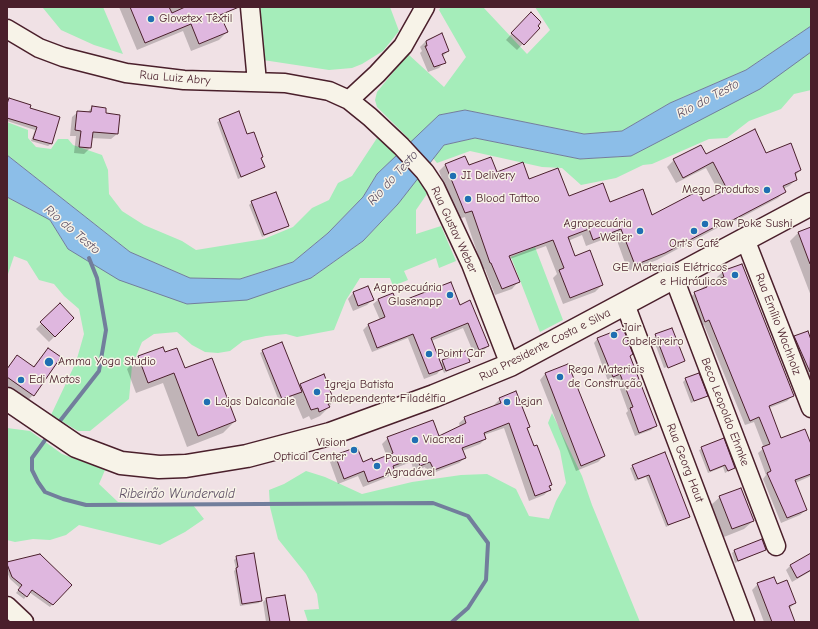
<!DOCTYPE html>
<meta charset="utf-8">
<style>
body{margin:0}
#map{position:relative;width:818px;height:629px;overflow:hidden;background:#f0e1e5;font-family:"Comic Neue",sans-serif}
canvas{display:block}
.frame{position:absolute;inset:0;border:8px solid #4a1f2b;pointer-events:none}
</style>
<div id="map">
<canvas width="818" height="629"></canvas>
<div class="frame"></div>
</div>
<script>
const ctx = document.querySelector('canvas').getContext('2d');
ctx.lineJoin = 'round';
function fillPath(path, color) {
  ctx.fillStyle = color;
  ctx.fill(path, 'evenodd');
}
function toPath(rows) {
  const path = new Path2D();
  for (const r of rows) {
    path.moveTo(r[0], r[1]);
    for (let i = 2; i < r.length; i += 2) path.lineTo(r[i], r[i + 1]);
  }
  return path;
}
function trace(path, color, width, dash) {
  ctx.strokeStyle = color;
  ctx.lineWidth = width;
  ctx.lineCap = dash ? 'butt' : 'round';
  ctx.setLineDash(dash || []);
  ctx.stroke(path);
}
function drawText(font, color, halo, rows, align = 'center') {
  ctx.font = font + ' "Comic Neue",sans-serif';
  ctx.lineWidth = 3;
  ctx.setLineDash([]);
  ctx.textBaseline = 'middle';
  ctx.strokeStyle = halo;
  ctx.fillStyle = color;
  for (const [text, x, y, turn = 0] of rows) {
    ctx.save();
    ctx.translate(x, y);
    ctx.rotate((+turn || 0) * Math.PI / 180);
    ctx.textAlign = isNaN(turn) ? turn : align;
    if (halo) ctx.strokeText(text, 0, 0);
    ctx.fillText(text, 0, 0);
    ctx.restore();
  }
}
const green = toPath([
 [45,7,103,7,123,54,94,45,61,30,43,8],
 [258,7,390,7,399,31,383,51,362,64,352,68,329,70,263,60],
 [441,7,483,7,527,54,550,30,535,7,811,7,811,26,746,70,670,103,622,131,584,134,465,110,439,115,412,142,377,107,375,100,377,92,408,54,444,87,466,57,439,10],
 [811,52,811,90,794,94,781,109,749,121,727,138,709,139,652,164,643,165,616,178,581,185,562,168,542,167,470,151,437,163,433,158,444,145,475,138,580,159,631,156,687,126],
 [7,122,28,130,28,138,36,147,51,149,58,139,68,139,73,145,102,155,108,170,109,194,122,211,144,225,182,241,196,250,264,239,293,227,312,208,329,200,338,183,352,176,379,135,400,153,377,174,363,197,328,233,293,262,240,279,190,278,130,252,7,155],
 [420,175,427,194,416,210,416,234,441,226,456,261,439,268,436,258,404,271,408,280,393,286,390,278,360,278,346,300,334,330,297,337,286,334,266,336,243,341,230,351,218,353,205,352,192,345,177,332,154,334,142,342,132,366,129,399,90,431,78,431,51,415,76,362,84,334,79,309,64,296,54,284,39,280,27,261,14,256,7,277,7,197,50,220,68,249,187,304,311,278,363,241,398,204],
 [535,247,563,320,540,332,511,257],
 [552,413,582,476,592,505,640,622,308,622,304,610,319,609,317,594,306,574,278,539,270,507,269,490,284,484,306,471,325,477,362,494,412,482,461,475,487,474,516,489,529,516,549,519,556,501,566,483,560,451,548,423],
 [7,428,30,431,62,454,105,470,99,484,118,502,193,505,204,519,185,532,160,545,79,525,66,535,50,540,33,539,15,542,7,540]
]);
const water = toPath([
 [811,26,811,52,760,89,631,156,580,159,475,138,444,145,398,204,363,241,311,278,247,300,187,304,119,280,68,249,50,220,7,197,7,155,130,252,190,278,240,279,293,262,328,233,363,197,377,174,439,115,465,110,584,134,622,131,670,103,746,70,811,26]
]);
const shadow = toPath([
 [119,7,220,7,223,13,220,16,227,32,219,40,191,51,183,31,137,50],
 [525,19,538,28,517,50,506,40],
 [441,34,448,51,442,57,444,62,439,68,428,72,420,53,422,51,420,47,428,39],
 [9,99,28,109,51,144,48,146,31,141,35,130,7,121,7,101],
 [92,107,105,114,117,134,111,139,91,138,90,148,84,154,74,153,76,136,70,136,72,117,78,112,87,113],
 [238,113,247,136,262,157,260,159,264,167,238,179,217,122],
 [766,154,800,170,795,176,796,180,789,186,783,189,785,191,778,198,720,229,719,227,657,260,628,271,615,235,586,246,582,235,568,241,574,257,602,285,595,292,563,304,553,278,557,274,546,246,510,259,518,282,512,289,495,295,485,269,483,269,465,217,458,219,439,171,446,164,468,167,528,180,568,197,609,203,652,216,703,202,720,194,706,168,676,183,667,167,674,160,705,155],
 [252,202,288,225,262,237,249,205],
 [798,233,811,235,811,296,790,241],
 [723,272,792,396,787,401,769,408,781,440,811,446,811,476,795,483,806,510,800,515,781,523,763,479,766,475,758,453,764,448,754,422,745,425,704,325,700,326,689,298,706,285,719,280,717,277],
 [353,293,372,300,367,305,353,311,348,299],
 [378,300,396,304,459,306,488,346,483,351,474,354,463,328,431,341,440,364,443,361,468,361,444,373,442,368,437,374,424,379,408,338,372,352,363,330,368,325,380,320,373,304],
 [60,305,73,318,49,342,36,329],
 [671,329,683,361,664,368,653,338],
 [795,337,811,342,811,395,786,346],
 [598,338,629,357,656,425,651,430,635,436,626,413,628,411,616,378,608,381,594,343],
 [48,349,33,395,27,401,7,386,7,368,17,356,33,367],
 [263,351,299,387,301,385,333,401,329,407,320,416,311,420,309,416,303,419,293,396,279,401,260,353],
 [139,357,184,370,235,421,223,433,187,447,163,383,136,393,127,369],
 [568,365,604,456,598,462,576,471,540,380,545,374],
 [686,379,706,396,691,403,683,382],
 [500,399,529,426,526,429,551,484,548,487,549,490,544,495,529,501,504,428,484,435,485,439,480,444,462,451,465,458,459,463,428,475,425,467,414,471,411,462,393,469,394,472,388,477,363,487,358,476,338,484,330,462,335,456,356,448,362,463,372,462,387,457,382,444,388,438,438,437,460,427,459,423,465,418,495,406,494,405],
 [723,439,734,468,725,473,723,467,708,473,699,450],
 [664,453,688,516,666,527,646,477,635,481,630,468],
 [720,497,753,521,744,529,724,537,711,505],
 [765,550,735,563,732,553,734,551],
 [811,555,811,571,792,582,786,570,791,565],
 [237,557,261,600,259,603,240,606,234,571,236,569,234,560],
 [7,563,71,585,50,607,29,592,24,599,16,593,20,588,10,579,7,572],
 [758,584,776,586,795,603,789,609,794,622,764,622,752,590],
 [266,599,289,622,266,622,263,602]
]);
const stream = toPath([
 [56,426,99,371,106,330,97,278,89,258],
 [48,436,32,458,32,470,38,482,45,492,63,499,86,505,433,503,468,516,488,543,486,580,468,608,452,622]
]);
const building = toPath([
 [130,7,169,7,172,13,185,7,239,7,220,15,228,32,199,44,191,24,145,43,130,7],
 [531,12,541,22,538,26,540,28,524,45,511,33,531,12],
 [442,33,449,51,442,54,446,63,434,67,425,46,427,46,426,41,442,33],
 [9,98,31,105,30,108,60,117,52,144,33,139,37,127,7,118,7,104,9,98],
 [92,106,106,108,106,113,120,115,118,134,93,132,91,148,79,147,81,131,75,130,77,111,91,112,92,106],
 [239,111,247,134,254,132,263,157,261,158,265,167,241,177,219,119,239,111],
 [755,129,766,153,791,143,801,170,795,173,797,180,783,186,786,192,727,223,726,221,665,253,635,265,621,229,593,240,589,229,568,237,575,256,590,250,603,285,570,298,559,270,564,268,553,240,509,256,520,282,502,289,491,263,490,263,472,211,465,213,445,164,465,156,469,165,491,157,497,172,523,162,529,179,558,168,569,196,603,183,610,202,643,189,652,215,698,191,703,201,727,189,713,162,683,178,673,159,701,145,706,154,755,129],
 [276,192,289,226,264,235,251,201,276,192],
 [811,227,811,264,810,264,798,232,811,227],
 [742,264,794,396,769,406,781,438,805,429,811,444,811,474,795,480,807,510,787,518,767,473,771,471,762,447,770,444,759,417,750,421,709,320,705,322,694,292,707,287,706,284,724,277,722,271,742,264],
 [451,282,460,305,470,300,489,346,479,350,468,323,431,338,443,369,429,374,413,334,377,348,368,324,385,317,378,299,393,293,397,303,451,282],
 [368,286,374,300,358,306,353,292,368,286],
 [60,303,74,318,55,337,40,322,60,303],
 [623,328,633,354,630,356,657,426,639,433,630,408,633,407,620,374,613,377,597,338,623,328],
 [672,328,685,361,668,368,655,334,672,328],
 [808,331,811,340,810,372,794,336,808,331],
 [282,342,302,392,282,399,262,350,282,342],
 [163,347,165,352,177,348,185,368,212,358,236,421,198,436,174,373,148,383,138,356,163,347],
 [48,348,61,357,34,396,7,377,7,369,17,355,34,367,48,348],
 [466,351,470,362,446,371,442,360,466,351],
 [568,364,605,456,581,466,545,373,568,364],
 [699,373,708,396,694,401,685,378,699,373],
 [324,374,334,401,328,404,330,407,319,412,318,408,311,410,300,384,324,374],
 [516,391,530,427,527,428,534,446,537,445,552,485,549,486,551,490,535,496,509,423,484,433,486,439,462,448,466,458,434,470,430,462,420,466,417,457,393,466,395,472,368,482,364,471,344,479,335,455,357,447,363,462,372,458,373,461,393,453,387,437,433,420,439,436,466,423,464,417,501,403,499,398,516,391],
 [724,438,735,468,728,471,725,465,710,471,701,447,724,438],
 [665,452,690,517,668,525,649,475,638,479,632,465,665,452],
 [741,488,754,521,732,529,719,496,741,488],
 [762,539,766,550,738,561,734,550,762,539],
 [254,553,262,601,242,604,236,568,238,567,236,556,254,553],
 [811,553,811,570,797,578,790,565,811,553],
 [40,554,72,585,53,605,32,590,27,597,18,590,22,585,12,577,7,564,7,562,40,554],
 [774,577,777,584,787,580,796,603,789,606,795,622,772,622,757,583,774,577],
 [285,595,290,622,270,622,266,598,285,595]
]);
const minor = toPath([
 [250,7,257,82],
 [7,29,39,48,63,57,126,73,184,80,285,83,329,91,349,100,370,117,401,146,425,172,435,187,471,264,510,365],
 [349,100,377,74,403,46,425,7],
 [745,239,811,408],
 [674,278,776,546],
 [625,304,745,622],
 [7,606,24,622]
]);
const major = toPath([
 [7,399,76,446,121,463,159,467,186,466,247,456,330,434,434,396,510,365,811,204]
]);
const markers = [
 [151,19,4,"#1f6fb2"],
 [453,176,4,"#1f6fb2"],
 [767,190,4,"#1f6fb2"],
 [468,199,4,"#1f6fb2"],
 [705,224,4,"#1f6fb2"],
 [640,231,4,"#1f6fb2"],
 [694,231,4,"#1f6fb2"],
 [735,275,4,"#1f6fb2"],
 [450,295,4,"#1f6fb2"],
 [614,335,4,"#1f6fb2"],
 [429,354,4,"#1f6fb2"],
 [49,362,5,"#1f6fb2"],
 [560,377,4,"#1f6fb2"],
 [21,380,4,"#1f6fb2"],
 [317,392,4,"#1f6fb2"],
 [207,402,4,"#1f6fb2"],
 [507,402,4,"#1f6fb2"],
 [415,440,4,"#1f6fb2"],
 [354,450,4,"#1f6fb2"],
 [377,466,4,"#1f6fb2"]
];
const poiNames = [
 ["Glovetex Têxtil",159,19],
 ["JI Delivery",461,176],
 ["Mega Produtos",759,190,"right"],
 ["Blood Tattoo",476,199],
 ["Agropecuária",632,224,"right"],
 ["Weiler",632,238,"right"],
 ["Raw Poke Sushi",713,224],
 ["Ort's Café",694,244,"center"],
 ["GE Materiais Elétricos",727,268,"right"],
 ["e Hidráulicos",727,282,"right"],
 ["Agropecuária",442,288,"right"],
 ["Glasenapp",442,302,"right"],
 ["Jair",622,328],
 ["Cabeleireiro",622,342],
 ["Point Car",437,354],
 ["Amma Yoga Studio",58,362],
 ["Rega Materiais",568,370],
 ["de Construção",568,384],
 ["Edi Motos",29,380],
 ["Igreja Batista",325,385],
 ["Independente Filadélfia",325,399],
 ["Lojas Dalcanale",215,402],
 ["Lejan",515,402],
 ["Viacredi",423,440],
 ["Vision",346,443,"right"],
 ["Optical Center",346,457,"right"],
 ["Pousada",385,459],
 ["Agradável",385,473]
];
const streetNames = [
 ["Rua Luiz Abry",175,78,5],
 ["Rua Gustav Weber",454,230,65],
 ["Rua Emílio Wachholz",778,324,69],
 ["Rua Presidente Costa e Silva",545,345,-27],
 ["Beco Leopoldo Ehmke",725,412,69],
 ["Rua Georg Haut",685,463,69]
];
const waterNames = [
 ["Rio do Testo",708,99,-28],
 ["Rio do Testo",393,178,-48],
 ["Rio do Testo",72,230,40],
 ["Ribeirão Wundervald",177,494]
];
fillPath(green, '#a5edba');
fillPath(water, '#8cbee8');
trace(water, '#727e9c', 1);
fillPath(shadow, '#0003');
trace(stream, '#727e9c', 4);
fillPath(building, '#dfb7df');
trace(building, '#4a1f2b', 1);
trace(minor, '#4a1f2b', 21);
trace(major, '#4a1f2b', 25);
trace(minor, '#f7f3e8', 18);
trace(major, '#f7f3e8', 22);
for (const [x, y, r, color] of markers) {
  const dot = new Path2D();
  dot.arc(x, y, r, 0, 2 * Math.PI);
  ctx.fillStyle = color;
  ctx.fill(dot);
  trace(dot, '#f7f3e8', 1.5);
}
drawText('12px', '#4a1f2b', '#f7f3e8', poiNames, 'left');
drawText('12px', '#4a1f2b', '#f7f3e8', streetNames);
drawText('italic 13px', '#5e4f64', '#f7f3e8', waterNames);
</script>
